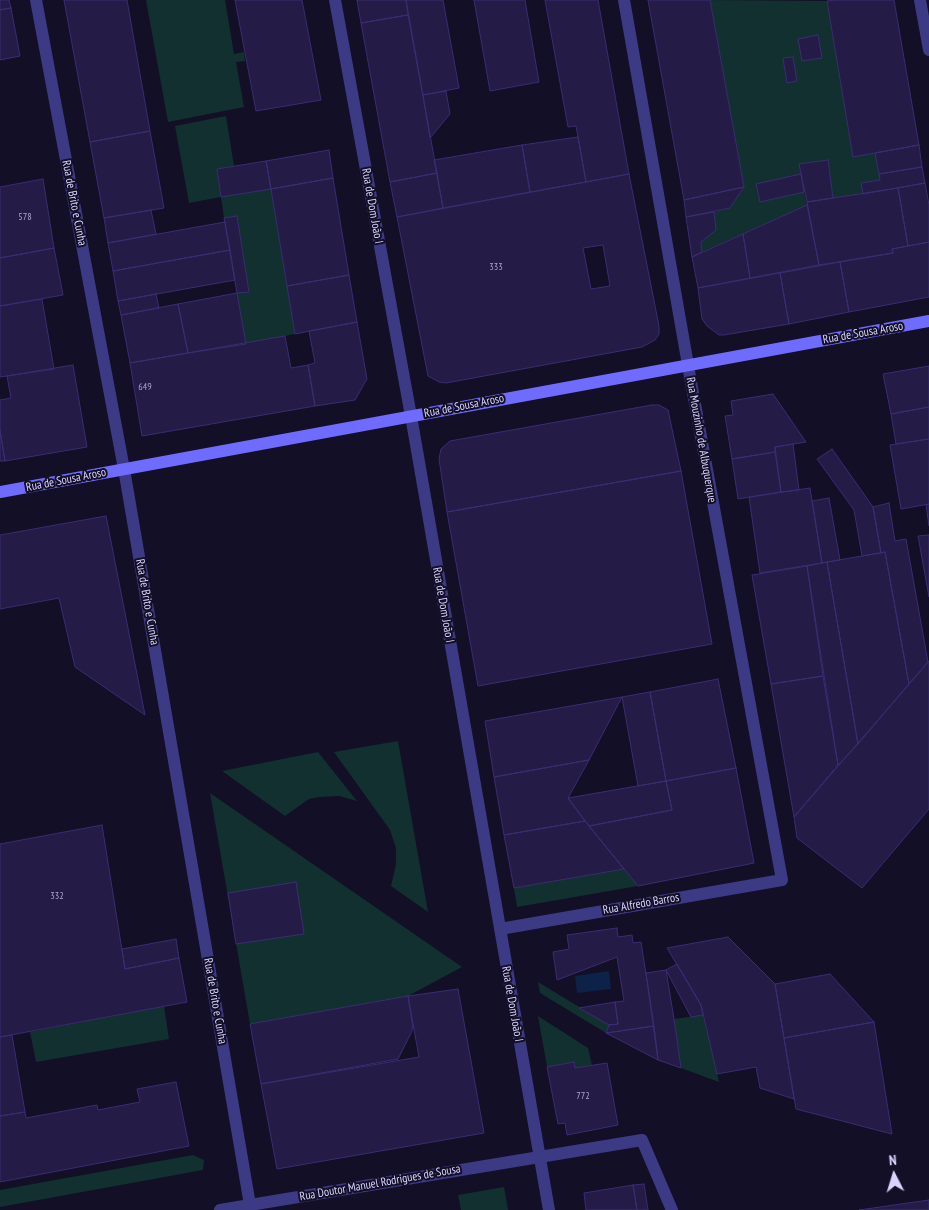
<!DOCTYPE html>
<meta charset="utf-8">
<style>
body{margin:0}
#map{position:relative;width:929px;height:1210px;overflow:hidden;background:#130f26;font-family:"PT Sans Narrow",sans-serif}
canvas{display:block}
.north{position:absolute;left:869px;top:1150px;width:50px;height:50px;-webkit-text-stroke:4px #130f26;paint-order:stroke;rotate:355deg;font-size:14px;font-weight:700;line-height:20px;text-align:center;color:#d9d4ff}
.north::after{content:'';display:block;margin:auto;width:18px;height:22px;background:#d9d4ff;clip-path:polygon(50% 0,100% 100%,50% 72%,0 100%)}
</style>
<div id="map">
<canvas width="929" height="1210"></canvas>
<div class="north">N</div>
</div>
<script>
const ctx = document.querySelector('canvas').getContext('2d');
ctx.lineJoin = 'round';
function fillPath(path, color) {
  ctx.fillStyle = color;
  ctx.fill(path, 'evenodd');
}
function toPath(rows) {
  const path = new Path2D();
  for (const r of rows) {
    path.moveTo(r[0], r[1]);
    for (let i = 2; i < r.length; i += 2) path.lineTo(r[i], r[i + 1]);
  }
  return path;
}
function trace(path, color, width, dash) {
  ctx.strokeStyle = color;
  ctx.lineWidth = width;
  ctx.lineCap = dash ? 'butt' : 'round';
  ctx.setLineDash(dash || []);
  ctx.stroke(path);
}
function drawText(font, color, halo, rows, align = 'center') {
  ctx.font = font + ' "PT Sans Narrow",sans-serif';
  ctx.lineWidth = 4;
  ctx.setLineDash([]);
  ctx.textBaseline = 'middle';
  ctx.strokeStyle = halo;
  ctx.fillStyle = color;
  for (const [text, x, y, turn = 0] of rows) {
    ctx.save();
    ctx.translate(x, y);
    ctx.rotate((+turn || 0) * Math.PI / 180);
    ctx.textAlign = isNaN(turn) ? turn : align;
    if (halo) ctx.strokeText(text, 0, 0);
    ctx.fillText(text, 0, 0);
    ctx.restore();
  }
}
const green = toPath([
 [146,0,225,0,234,54,244,52,245,61,236,62,244,107,168,122],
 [710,0,827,1,853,156,875,153,880,180,861,183,863,194,833,198,828,160,800,164,801,174,756,185,760,202,804,192,807,205,702,252,701,242,716,230,714,212,730,208,744,187],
 [226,116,234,166,217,169,221,197,271,189,295,334,246,344,237,293,249,291,237,217,224,218,221,197,189,203,175,126],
 [398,741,428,912,391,886,396,864,396,848,390,830,334,752],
 [318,752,357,801,339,796,320,797,309,799,285,816,222,771],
 [210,793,462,967,408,996,250,1024],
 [624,869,638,886,517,907,514,888],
 [538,982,609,1025,606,1033,540,993],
 [164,1006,169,1039,36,1062,30,1032],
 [703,1015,719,1082,681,1068,674,1019],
 [538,1016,588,1048,592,1065,575,1068,574,1062,547,1067],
 [193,1155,204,1160,203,1170,0,1207,0,1190],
 [504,1187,508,1210,461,1210,458,1195]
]);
const water = toPath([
 [609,971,611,989,577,993,575,976]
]);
const building = toPath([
 [0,0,9,0,11,8,0,10,0,0],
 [64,0,127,0,150,131,90,142,64,0],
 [235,0,302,0,321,100,256,111,235,0],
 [357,0,406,0,408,15,361,23,357,0],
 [406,0,443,0,459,88,423,95,406,0],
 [474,0,525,0,539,82,490,91,474,0],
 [545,0,598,0,629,174,586,182,576,126,568,127,545,0],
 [648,0,710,0,744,187,684,200,648,0],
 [835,0,894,0,919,145,853,157,827,1,835,0],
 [11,8,20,56,0,60,0,10,11,8],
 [408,15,437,173,390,182,361,23,408,15],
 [818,35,822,58,802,61,798,39,818,35],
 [793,57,797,81,787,83,783,58,793,57],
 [446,91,450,114,430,138,423,95,446,91],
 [150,131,164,208,104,218,90,142,150,131],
 [578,137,586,182,530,192,522,145,578,137],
 [522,145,530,192,443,208,434,160,522,145],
 [919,145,922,167,879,174,875,153,919,145],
 [329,150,333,178,271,189,266,161,329,150],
 [828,160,833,198,807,202,799,164,828,160],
 [266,161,271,189,221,197,217,169,266,161],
 [922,167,925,183,863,194,861,183,880,180,879,174,922,167],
 [437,173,443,208,397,217,390,182,437,173],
 [629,174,659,326,659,334,655,340,642,347,446,383,439,382,428,376,397,217,629,174],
 [603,245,610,286,591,289,583,248,603,245],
 [801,174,804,192,760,202,756,184,801,174],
 [333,178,349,275,287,286,271,189,333,178],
 [43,179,54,248,0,258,0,187,43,179],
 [925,183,929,205,929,242,908,246,898,188,925,183],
 [744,187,730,208,686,217,684,200,744,187],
 [898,188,908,246,892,249,893,253,819,265,807,202,898,188],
 [807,205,819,265,750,278,743,234,807,205],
 [151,210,156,234,108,243,104,218,151,210],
 [714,212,716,230,701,242,702,252,692,257,686,217,714,212],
 [237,216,249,292,237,293,224,218,237,216],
 [225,222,230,250,113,271,108,243,225,222],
 [743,234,750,278,698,288,692,257,743,234],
 [929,242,929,297,849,312,840,262,893,253,892,249,929,242],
 [54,248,63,295,0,306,0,258,54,248],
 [230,250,235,280,118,301,113,271,230,250],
 [840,262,849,312,789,324,780,273,840,262],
 [780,273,789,324,724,335,719,335,707,326,702,319,698,288,780,273],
 [349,275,357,322,295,334,287,286,349,275],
 [237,293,246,344,188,353,178,304,237,293],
 [156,294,159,308,121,315,118,301,156,294],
 [42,299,54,369,0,377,0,306,42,299],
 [178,304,188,353,130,363,121,315,178,304],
 [357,322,367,379,355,400,315,406,308,365,315,363,309,331,357,322],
 [285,336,291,368,308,365,315,406,142,436,130,363,285,336],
 [73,365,87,447,5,461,0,430,0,400,11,398,7,376,73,365],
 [929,366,929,407,891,414,883,374,929,366],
 [773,394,806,442,775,447,775,452,732,459,725,416,733,415,731,401,773,394],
 [652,405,659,405,668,410,681,471,447,512,439,459,441,449,450,441,652,405],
 [929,407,929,439,896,444,891,414,929,407],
 [0,430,5,461,0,461,0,430],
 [929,439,929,504,901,509,890,445,929,439],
 [793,444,799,490,781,492,775,447,793,444],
 [832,449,873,507,881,553,862,556,854,510,817,459,832,449],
 [775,452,781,492,738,499,732,459,775,452],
 [681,471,712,644,478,686,447,512,681,471],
 [810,488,822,563,760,573,749,497,810,488],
 [829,498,840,560,822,563,812,501,829,498],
 [889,503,895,541,906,539,928,662,909,684,885,552,881,553,873,507,889,503],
 [929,504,929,526,926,505,929,504],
 [106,516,145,715,75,667,59,598,0,609,0,535,106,516],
 [929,535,929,597,918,536,929,535],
 [885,552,909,684,858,744,827,562,885,552],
 [827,562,858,744,838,765,807,566,827,562],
 [807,566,823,676,771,684,752,575,807,566],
 [929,661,929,809,862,888,797,838,794,817,929,661],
 [823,676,838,765,794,817,771,684,823,676],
 [718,679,736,768,666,781,650,692,718,679],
 [650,692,666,781,638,786,622,697,650,692],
 [622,697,589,760,494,777,485,721,622,697],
 [589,760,568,798,585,821,504,835,494,777,589,760],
 [736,768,754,863,638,886,589,826,672,810,666,781,736,768],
 [666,781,672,810,589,826,568,798,666,781],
 [585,821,624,869,514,888,504,835,585,821],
 [102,825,125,969,179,958,187,1002,0,1037,0,844,102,825],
 [296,882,304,934,236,944,228,893,296,882],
 [617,928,618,937,632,935,633,943,641,942,654,1026,606,1033,609,1025,618,1024,615,1002,624,1001,617,957,557,980,553,952,569,949,567,935,617,928],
 [728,937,775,984,794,1099,760,1088,756,1067,717,1074,701,1005,667,948,728,937],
 [176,939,179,958,125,969,122,949,176,939],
 [677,964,701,1005,703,1015,691,1017,666,970,677,964],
 [666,970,674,1019,681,1068,658,1060,646,973,666,970],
 [830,974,874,1022,784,1038,775,984,830,974],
 [458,989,484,1133,277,1169,261,1084,419,1057,408,996,458,989],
 [408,996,413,1029,398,1059,261,1084,250,1024,408,996],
 [615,1002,618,1024,609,1025,579,1008,615,1002],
 [874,1022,892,1134,796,1109,784,1038,874,1022],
 [654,1026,658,1060,606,1033,654,1026],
 [12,1035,25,1112,0,1116,0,1037,12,1035],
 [574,1062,575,1068,607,1063,618,1125,567,1135,565,1123,558,1124,547,1067,574,1062],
 [176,1082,189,1146,0,1182,0,1116,25,1112,26,1118,97,1105,98,1110,140,1102,137,1089,176,1082],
 [644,1184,648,1210,637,1210,633,1185,644,1184],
 [633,1185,637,1210,586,1210,584,1193,633,1185],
 [929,1200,929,1210,859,1210,929,1200]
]);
const street = toPath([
 [36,0,124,469,250,1205],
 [335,0,411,416,549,1210],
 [920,0,929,50],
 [500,929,782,880,691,382,624,0],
 [220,1210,642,1140,672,1210]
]);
const secondary = toPath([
 [0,492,929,321]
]);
const numberNames = [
 ["578",25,217],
 ["333",496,267],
 ["649",145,387],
 ["332",57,896],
 ["772",583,1096]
];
const streetNames = [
 ["Rua de Brito e Cunha",74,203,79],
 ["Rua de Dom João I",372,206,80],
 ["Rua de Sousa Aroso",863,333,-10],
 ["Rua de Sousa Aroso",464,406,-11],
 ["Rua Mouzinho de Albuquerque",701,440,80],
 ["Rua de Sousa Aroso",66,480,-11],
 ["Rua de Brito e Cunha",147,602,80],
 ["Rua de Dom João I",443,605,80],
 ["Rua Alfredo Barros",641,904,-10],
 ["Rua de Brito e Cunha",215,1001,80],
 ["Rua de Dom João I",512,1004,80],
 ["Rua Doutor Manuel Rodrigues de Sousa",380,1183,-10]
];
fillPath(green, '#12302f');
fillPath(water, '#0c2248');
fillPath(building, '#241b47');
trace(building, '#3b2d73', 1);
trace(street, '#3d3a85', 12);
trace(secondary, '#6f6bff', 12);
drawText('10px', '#aca6d1', null, numberNames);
drawText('12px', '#d9d4ff', '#130f26', streetNames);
</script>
